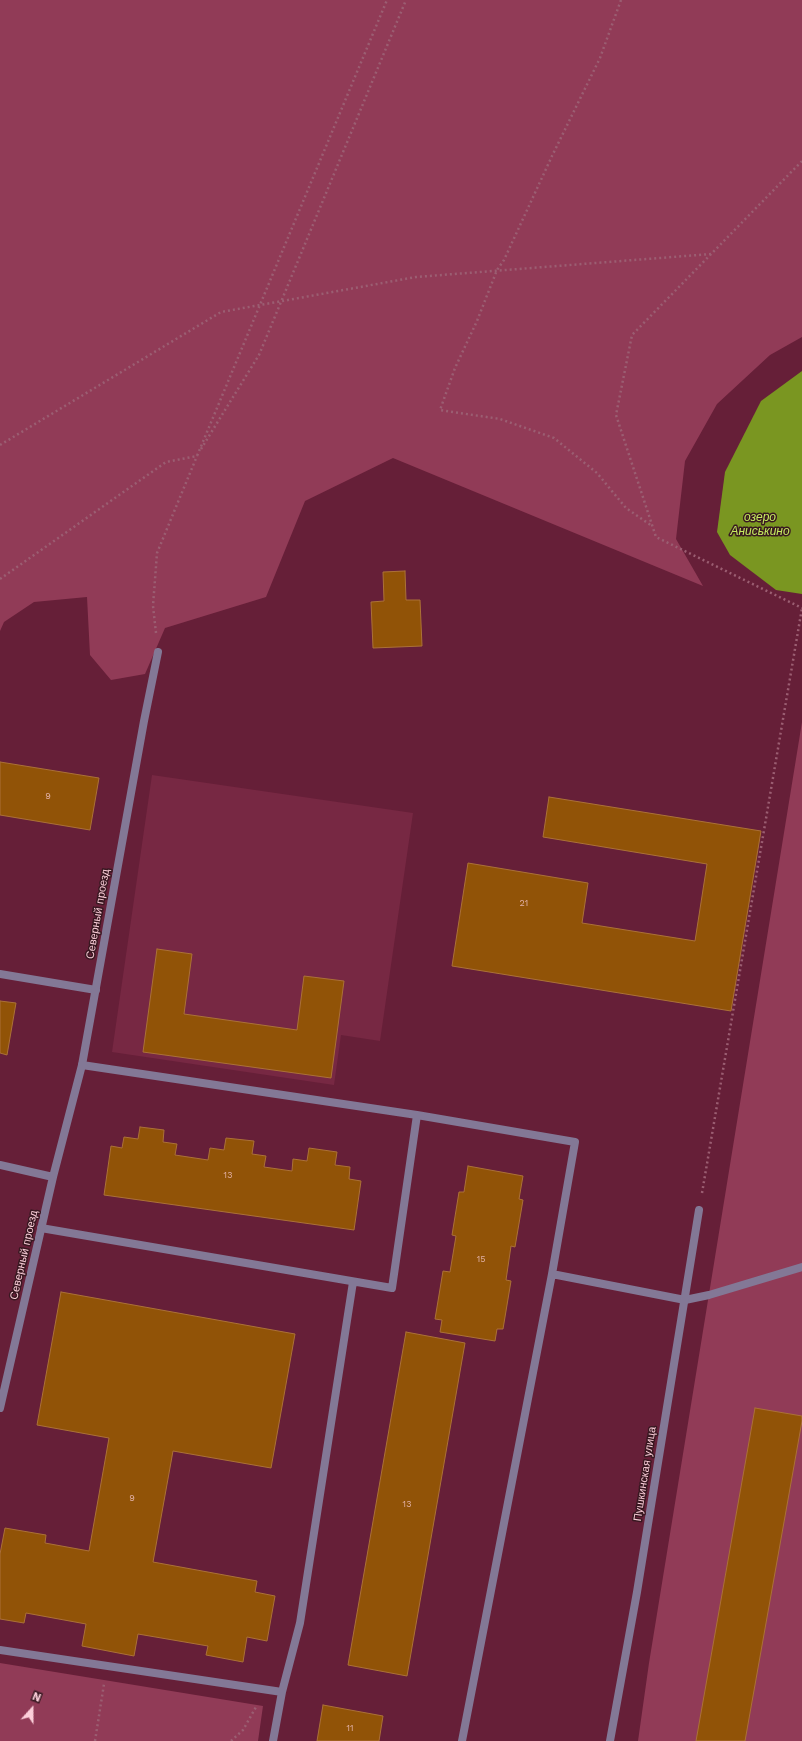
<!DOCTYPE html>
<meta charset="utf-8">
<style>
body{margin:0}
#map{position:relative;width:802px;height:1741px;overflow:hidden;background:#661f38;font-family:"Work Sans",sans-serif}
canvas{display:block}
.north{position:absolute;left:12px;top:1689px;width:40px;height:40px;-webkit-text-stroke:3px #381821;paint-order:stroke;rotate:21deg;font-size:11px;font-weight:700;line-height:16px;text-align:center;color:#fccfda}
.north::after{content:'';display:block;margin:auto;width:14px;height:18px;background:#fccfda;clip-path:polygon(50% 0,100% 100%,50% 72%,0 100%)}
</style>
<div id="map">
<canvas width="802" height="1741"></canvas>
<div class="north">N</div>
</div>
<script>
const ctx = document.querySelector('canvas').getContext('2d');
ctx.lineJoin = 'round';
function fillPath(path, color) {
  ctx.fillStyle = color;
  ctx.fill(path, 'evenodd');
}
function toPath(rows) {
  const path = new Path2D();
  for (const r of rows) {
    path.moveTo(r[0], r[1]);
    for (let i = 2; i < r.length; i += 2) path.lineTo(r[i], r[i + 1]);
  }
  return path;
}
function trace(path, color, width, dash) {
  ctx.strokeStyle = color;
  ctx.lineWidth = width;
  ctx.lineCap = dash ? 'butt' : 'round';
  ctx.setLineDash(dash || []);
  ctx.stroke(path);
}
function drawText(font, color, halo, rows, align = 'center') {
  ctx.font = font + ' "Work Sans",sans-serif';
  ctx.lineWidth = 3;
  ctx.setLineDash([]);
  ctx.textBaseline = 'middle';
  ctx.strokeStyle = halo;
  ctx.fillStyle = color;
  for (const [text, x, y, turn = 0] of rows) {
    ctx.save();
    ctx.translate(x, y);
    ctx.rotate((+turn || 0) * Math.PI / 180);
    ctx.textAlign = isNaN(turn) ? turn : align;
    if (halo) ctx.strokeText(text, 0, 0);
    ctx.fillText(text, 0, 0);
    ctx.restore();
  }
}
const built = toPath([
 [152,775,413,813,380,1041,341,1035,334,1085,112,1052]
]);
const green = toPath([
 [0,0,802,0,802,337,770,355,717,404,685,461,676,539,703,586,393,458,305,501,266,597,165,628,145,674,111,680,90,655,87,597,34,602,4,622,0,631],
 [802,722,802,1741,638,1741,649,1663],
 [0,1663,263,1706,258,1741,0,1741]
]);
const water = toPath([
 [802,371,802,594,776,590,730,555,717,532,725,472,761,401]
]);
const building = toPath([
 [405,571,406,600,420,600,422,646,373,648,371,602,384,601,383,572,405,571],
 [0,762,99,778,90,830,0,815,0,762],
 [549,797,761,831,731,1011,452,966,468,863,588,883,582,923,695,941,707,864,543,837,549,797],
 [157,949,192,954,184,1014,297,1030,304,976,344,981,331,1078,143,1052,157,949],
 [0,1001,16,1003,7,1055,0,1053,0,1001],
 [140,1127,164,1130,163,1142,177,1144,175,1155,208,1160,210,1148,224,1150,226,1138,254,1141,252,1154,266,1156,264,1167,292,1171,293,1159,307,1161,309,1148,337,1152,335,1165,350,1167,349,1179,361,1181,354,1230,104,1195,111,1146,122,1148,124,1137,138,1139,140,1127],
 [468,1166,523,1176,519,1199,523,1200,515,1247,511,1246,506,1280,511,1281,503,1329,497,1329,495,1341,440,1332,442,1320,435,1319,443,1271,450,1272,456,1236,452,1235,459,1192,464,1192,468,1166],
 [61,1292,295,1334,271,1468,173,1451,153,1562,257,1581,255,1592,275,1596,267,1641,247,1637,243,1662,206,1655,208,1646,138,1634,134,1656,82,1646,86,1624,26,1613,24,1623,0,1619,0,1554,5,1528,46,1535,45,1543,89,1551,109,1438,37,1425,61,1292],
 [406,1332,465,1343,407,1676,348,1665,406,1332],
 [755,1408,802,1416,802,1421,745,1741,696,1741,755,1408],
 [323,1705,383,1716,379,1741,317,1741,323,1705]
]);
const path = toPath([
 [621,0,600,58,552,156,504,260,497,270,477,321,455,368,440,410,500,419,554,438,597,473,626,508,652,526],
 [802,161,632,335,616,415,656,537,802,608],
 [0,445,221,312,416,277,711,254],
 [201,449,259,355,406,0],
 [0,579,166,462,197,456,387,0],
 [156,633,153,606,157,553,197,456],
 [702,1193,802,608],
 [95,1741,104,1684],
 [231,1741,243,1730,256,1707]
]);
const lane = toPath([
 [0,974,96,990],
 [417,1115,575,1142,552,1274],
 [41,1228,392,1288,417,1115,82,1065],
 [0,1650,282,1692],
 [273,1741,282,1692,300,1623,353,1282],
 [462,1741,552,1274,685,1300,709,1295,802,1267]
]);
const street = toPath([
 [0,1165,53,1177],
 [0,1408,53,1177,82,1065,144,721,158,652],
 [610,1741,637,1592,699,1210]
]);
const numberNames = [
 ["9",48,796],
 ["21",524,903],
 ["13",228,1175],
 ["15",481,1259],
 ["9",132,1498],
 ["13",407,1504],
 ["11",350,1728]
];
const streetNames = [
 ["Северный проезд",98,914,-80],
 ["Северный проезд",24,1255,-77],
 ["Пушкинская улица",645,1474,-81]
];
const waterNames = [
 ["озеро",760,517],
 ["Аниськино",760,531]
];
fillPath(built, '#772843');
fillPath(green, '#913b57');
fillPath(water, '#7a9621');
fillPath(building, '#915307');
trace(building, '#ab7138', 1);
trace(path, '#9b5e72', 2.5, [2, 3]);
trace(lane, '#837896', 8);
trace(street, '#837896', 8);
drawText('9px', '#e1b0a5', null, numberNames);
drawText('11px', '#fccfda', '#381821', streetNames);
drawText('italic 12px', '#c6ec60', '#381821', waterNames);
</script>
